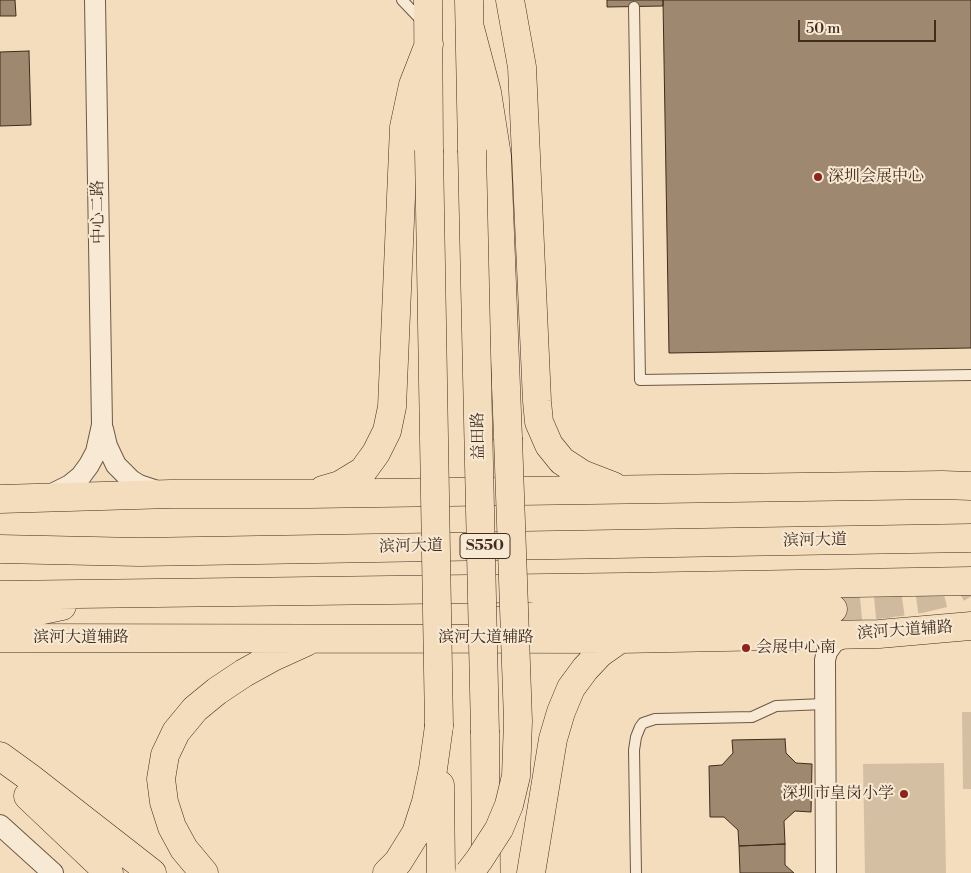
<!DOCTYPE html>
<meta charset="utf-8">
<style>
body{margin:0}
#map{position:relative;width:971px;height:873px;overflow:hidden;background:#f3ddbd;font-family:"Libre Bodoni",serif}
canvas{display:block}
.scale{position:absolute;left:798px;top:20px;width:138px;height:22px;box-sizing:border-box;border:2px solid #422c1d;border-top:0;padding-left:6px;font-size:15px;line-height:18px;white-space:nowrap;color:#422c1d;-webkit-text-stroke:4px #f7e9d4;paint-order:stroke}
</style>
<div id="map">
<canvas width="971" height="873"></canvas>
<div class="scale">50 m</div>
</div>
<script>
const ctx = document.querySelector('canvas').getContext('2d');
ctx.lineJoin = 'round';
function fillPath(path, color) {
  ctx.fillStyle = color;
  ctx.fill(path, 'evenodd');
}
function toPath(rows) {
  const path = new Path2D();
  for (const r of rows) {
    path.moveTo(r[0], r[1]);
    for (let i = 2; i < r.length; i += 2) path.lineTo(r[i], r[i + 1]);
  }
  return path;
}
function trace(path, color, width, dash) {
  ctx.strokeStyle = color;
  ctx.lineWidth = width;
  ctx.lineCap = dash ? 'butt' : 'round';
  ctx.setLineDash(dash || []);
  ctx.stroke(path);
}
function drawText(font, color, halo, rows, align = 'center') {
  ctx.font = font + ' "Libre Bodoni","Noto Serif SC",serif';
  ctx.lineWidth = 4;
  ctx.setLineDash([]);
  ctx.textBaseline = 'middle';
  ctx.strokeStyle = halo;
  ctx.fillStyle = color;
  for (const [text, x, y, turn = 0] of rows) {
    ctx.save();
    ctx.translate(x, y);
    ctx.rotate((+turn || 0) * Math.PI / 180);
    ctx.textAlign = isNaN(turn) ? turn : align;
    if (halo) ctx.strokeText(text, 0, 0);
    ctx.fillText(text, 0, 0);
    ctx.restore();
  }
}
const green = toPath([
 [962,712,971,712,971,789,963,789],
 [944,763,946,873,865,873,863,764]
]);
const building = toPath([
 [0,0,15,0,16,16,0,16,0,0],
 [607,0,663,0,663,6,607,7,607,0],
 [663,0,971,0,971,348,669,353,663,0],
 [29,51,31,125,0,126,0,52,29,51],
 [785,739,786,753,796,763,812,764,811,812,795,811,784,821,785,844,739,846,738,830,724,817,710,817,709,766,722,765,733,753,732,740,785,739],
 [785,844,785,865,794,873,740,873,739,846,785,844]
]);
const primaryTunnel = toPath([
 [833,609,886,604,921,599,953,591,968,582]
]);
const lane = toPath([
 [402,0,422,21],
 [634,7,640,380,971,375],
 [636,873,634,750,636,737,640,727,643,723,655,719,752,717,776,706,824,704]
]);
const street = toPath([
 [103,429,107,446,116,465,131,480,139,485,157,491],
 [50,495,70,485,81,476,89,465,96,452,102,425,95,0],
 [0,825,53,873],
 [826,873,825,660,827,652,834,642,850,635]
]);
const primary = toPath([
 [428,0,429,150],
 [469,0,472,150],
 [510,0,522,67,537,401,539,422,549,445,562,461,582,474,613,486],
 [470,28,487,92,497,156,508,438],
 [323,490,340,485,363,471,376,453,387,431,392,407,404,127,413,85,429,44],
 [0,499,171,494,309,494,942,485,971,486],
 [490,622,563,612,833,609],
 [0,638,620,639,879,634,971,626],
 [485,733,486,873],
 [0,756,29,777,152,873],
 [440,785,441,873],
 [28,796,109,873],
 [204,873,184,849,172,827,164,802,161,779,165,755,176,732,195,709,217,691,244,673,273,657,306,642],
 [387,873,398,862,416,833,426,802,433,769,439,726],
 [531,873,553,739,561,712,571,688,585,669,600,653,620,639]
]);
const highway = toPath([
 [0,549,139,552,971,538],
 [0,595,625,587,971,581],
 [0,619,62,606]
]);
const primaryBridge = toPath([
 [429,150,439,726],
 [472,150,485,733],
 [469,873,479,860,499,829,509,805,516,776,518,721,508,438]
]);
const markers = [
 [818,177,5,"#8f2418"],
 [746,648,5,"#8f2418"],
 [904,794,5,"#8f2418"]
];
const shields = [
 [485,546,50]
];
const shieldNames = [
 ["S550",485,546]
];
const poiNames = [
 ["深圳会展中心",828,177],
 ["会展中心南",756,648],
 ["深圳市皇岗小学",894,794,"right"]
];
const streetNames = [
 ["中心二路",99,212,-91],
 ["益田路",479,436,-91],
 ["滨河大道",815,541,-1],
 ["滨河大道",411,547,-1],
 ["滨河大道辅路",905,631,-4],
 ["滨河大道辅路",81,638],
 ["滨河大道辅路",486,638]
];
fillPath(green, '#d5bfa2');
fillPath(building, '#9e8870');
trace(building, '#422c1d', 1);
trace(primaryTunnel, '#d0ba9d', 28, [28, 14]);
trace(lane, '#6e5845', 12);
trace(street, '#6e5845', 22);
trace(primary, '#422c1d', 29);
trace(highway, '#422c1d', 29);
trace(lane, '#f7e9d4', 10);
trace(street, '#f7e9d4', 20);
trace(primary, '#f3ddbd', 28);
trace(highway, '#f3ddbd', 28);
trace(primaryBridge, '#422c1d', 29, []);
trace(primaryBridge, '#f3ddbd', 28);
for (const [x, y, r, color] of markers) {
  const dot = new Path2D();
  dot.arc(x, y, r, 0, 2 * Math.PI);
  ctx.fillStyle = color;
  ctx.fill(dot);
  trace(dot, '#f7e9d4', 2);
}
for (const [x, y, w] of shields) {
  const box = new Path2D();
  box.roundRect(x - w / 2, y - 12.5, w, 25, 4);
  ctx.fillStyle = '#f7e9d4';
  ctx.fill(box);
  trace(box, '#422c1d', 1);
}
drawText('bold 15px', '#422c1d', null, shieldNames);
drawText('16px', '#422c1d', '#f7e9d4', poiNames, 'left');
drawText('16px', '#422c1d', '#f7e9d4', streetNames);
</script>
